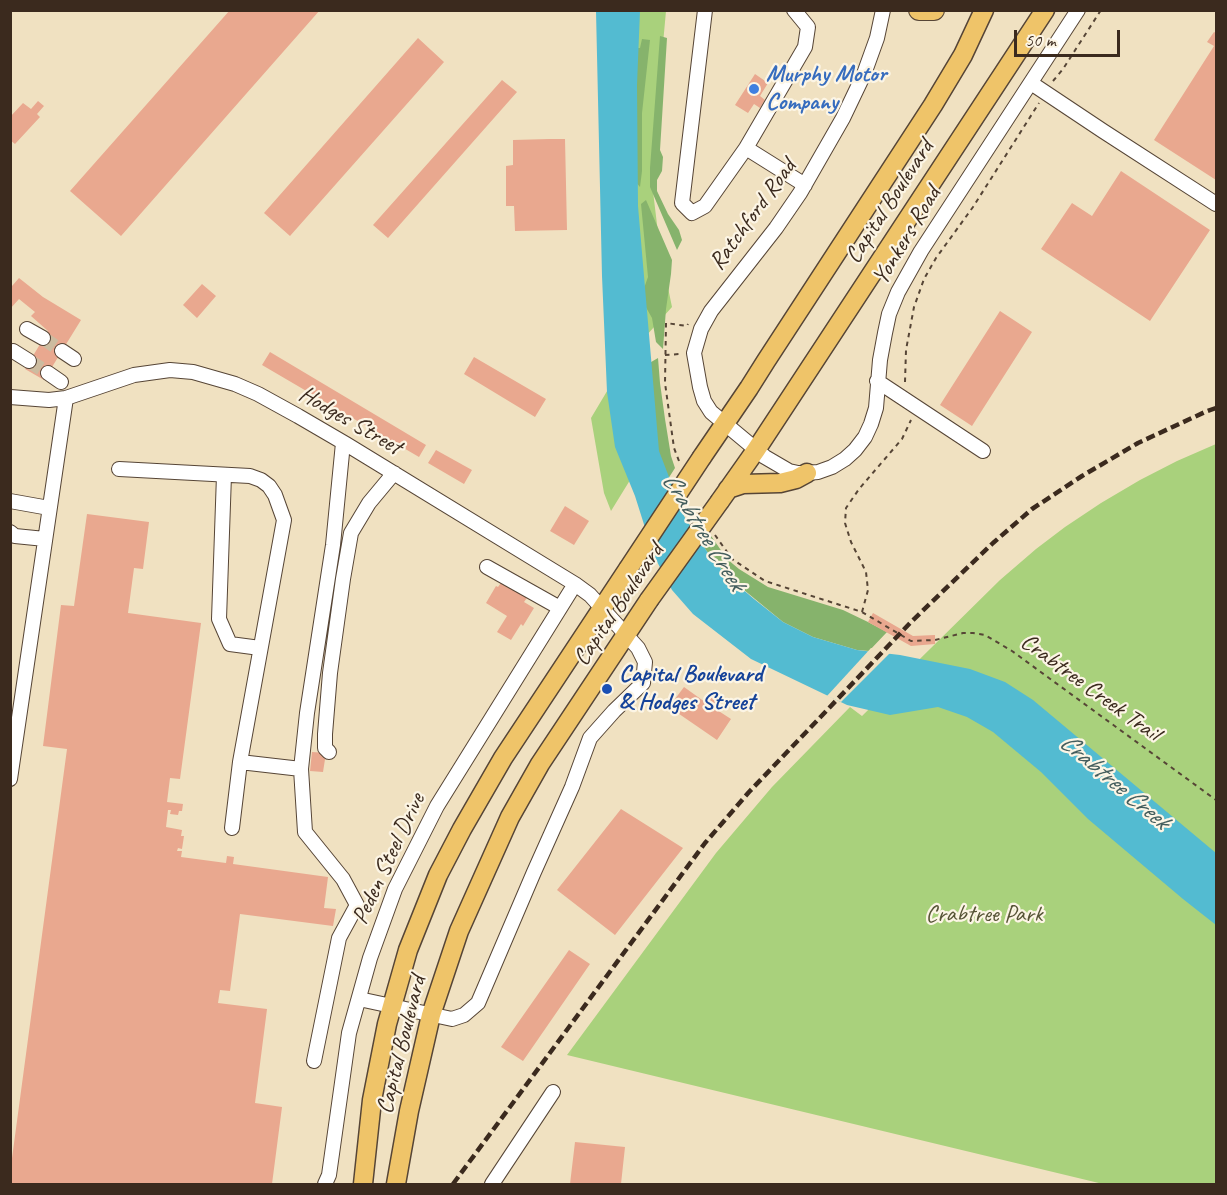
<!DOCTYPE html>
<style>
body{margin:0}
#map{position:relative;width:1227px;height:1195px;overflow:hidden;background:#f0e1c1;font-family:Caveat,sans-serif}
canvas{display:block}
.frame{position:absolute;inset:0;border:12px solid #3b2a1e;pointer-events:none}
.scale{position:absolute;left:1014px;top:30px;width:106px;height:27px;box-sizing:border-box;border:3px solid #3b2a1e;border-top:0;padding-left:8px;font-size:18px;line-height:21px;white-space:nowrap;color:#3b2a1e;-webkit-text-stroke:4px #fcf5e5;paint-order:stroke}
</style>
<div id="map">
<canvas width="1227" height="1195"></canvas>
<div class="frame"></div>
<div class="scale">50 m</div>
</div>
<script>
const ctx = document.querySelector('canvas').getContext('2d');
ctx.lineJoin = 'round';
function fillPath(path, color) {
  ctx.fillStyle = color;
  ctx.fill(path, 'evenodd');
}
function toPath(rows) {
  const path = new Path2D();
  for (const r of rows) {
    path.moveTo(r[0], r[1]);
    for (let i = 2; i < r.length; i += 2) path.lineTo(r[i], r[i + 1]);
  }
  return path;
}
function trace(path, color, width, dash) {
  ctx.strokeStyle = color;
  ctx.lineWidth = width;
  ctx.lineCap = dash ? 'butt' : 'round';
  ctx.setLineDash(dash || []);
  ctx.stroke(path);
}
function drawText(font, color, halo, rows, align = 'center') {
  ctx.font = font + ' Caveat,sans-serif';
  ctx.lineWidth = 4.5;
  ctx.setLineDash([]);
  ctx.textBaseline = 'middle';
  ctx.strokeStyle = halo;
  ctx.fillStyle = color;
  for (const [text, x, y, turn = 0] of rows) {
    ctx.save();
    ctx.translate(x, y);
    ctx.rotate((+turn || 0) * Math.PI / 180);
    ctx.textAlign = isNaN(turn) ? turn : align;
    if (halo) ctx.strokeText(text, 0, 0);
    ctx.fillText(text, 0, 0);
    ctx.restore();
  }
}
const green = toPath([
 [616,11,666,11,651,175,660,249,672,307,628,356,643,459,611,511,604,493,591,418,628,356],
 [1216,444,1216,1184,1103,1184,567,1055,716,853,772,787,850,707,862,716,1000,580,1036,549,1065,527,1101,503,1140,480,1177,461]
]);
const forest = toPath([
 [660,36,667,38,660,150,663,157,662,171,657,180,657,191,668,214,679,230,682,240,677,250,650,187,650,168],
 [642,39,650,40,642,113,642,171,640,187,634,180,630,48,640,48],
 [646,200,672,260,671,274,666,309,663,349,656,342,652,318,643,302,643,291,648,277,641,204],
 [658,358,660,383,665,419,671,456,675,468,668,479,656,461,646,365],
 [707,530,727,559,739,569,768,587,843,610,868,622,887,632,869,651,857,650,813,637,783,622,727,576,710,556,700,541]
]);
const water = toPath([
 [596,11,640,11,637,85,638,206,659,451,684,516,710,556,727,576,754,599,783,622,813,637,857,650,900,655,970,669,1005,682,1033,700,1216,853,1216,925,1183,899,1088,819,1041,772,993,732,967,717,938,707,890,715,847,705,751,659,693,614,672,590,654,556,635,496,615,447,607,392,602,276]
]);
const pier = toPath([
 [871,648,892,651,841,702,827,696]
]);
const building = toPath([
 [230,10,320,10,121,236,70,191],
 [1214,32,1216,33,1216,180,1154,140,1214,46,1207,42],
 [418,38,444,62,290,236,264,213],
 [755,74,768,83,760,96,765,100,760,108,754,104,748,113,735,105],
 [502,80,517,92,388,238,373,225],
 [38,101,44,106,37,114,40,117,15,144,10,140,10,117,23,103,31,109],
 [549,139,565,139,567,230,515,231,514,206,506,206,506,166,513,165,513,140],
 [1121,171,1210,230,1150,321,1041,249,1072,203,1092,216],
 [19,278,43,297,81,320,44,380,25,369,48,331,31,316,35,312,19,299,10,309,10,285,12,286],
 [202,284,216,296,197,318,183,305],
 [1000,311,1032,332,972,426,940,405],
 [270,352,426,445,419,457,262,365],
 [474,357,546,399,535,417,464,374],
 [436,450,472,470,464,484,428,463],
 [565,506,589,521,574,545,550,531],
 [87,514,149,522,143,569,134,568,128,613,201,623,180,779,170,778,167,802,183,804,182,811,179,811,178,815,170,814,171,810,168,810,166,827,182,830,181,836,184,836,182,849,178,848,177,851,182,851,181,857,226,863,227,856,234,857,233,864,328,877,324,908,336,909,333,926,240,914,230,991,220,990,218,1003,267,1009,255,1103,282,1107,272,1184,10,1184,10,1173,67,749,43,746,61,605,74,606],
 [503,580,529,595,524,602,534,608,523,626,521,624,511,640,497,632,507,616,486,603,496,586,498,587],
 [873,613,913,636,935,635,935,644,911,646,868,622],
 [684,687,705,702,712,693,721,699,714,708,731,719,717,740,669,707],
 [312,752,326,753,323,772,310,771],
 [621,809,683,848,615,935,557,890],
 [569,950,590,964,523,1061,501,1047],
 [575,1142,625,1147,621,1184,570,1184]
]);
const minorTunnel = toPath([
 [43,338,62,351],
 [29,361,48,373]
]);
const path = toPath([
 [1053,81,1063,69,1101,10],
 [665,355,680,354],
 [905,382,906,350,914,307,924,279,936,258,973,207,1039,103],
 [679,461,674,448,665,383,666,323,687,326,688,324],
 [715,535,732,559,765,581,862,612,911,641,935,640,963,633,973,633,985,635,1012,651,1216,800],
 [862,612,868,590,866,572,851,542,845,523,846,508,859,489,902,439,911,420]
]);
const minor = toPath([
 [705,10,682,203,692,213,705,206,746,148,805,47,808,27,794,10],
 [883,10,877,38,864,74,843,118,800,193,776,228,711,311,701,329,694,353,700,387,704,401,711,412,765,457,789,471,798,473,807,473,818,472,832,467,845,459,855,450,865,437,871,424,876,408,880,360,885,333,889,314,898,292,921,251,1078,10],
 [1031,83,1103,131,1216,204],
 [746,148,805,185],
 [27,329,43,338],
 [13,351,29,361],
 [62,351,74,359],
 [48,373,61,382],
 [877,381,983,451],
 [10,397,49,400,66,398,134,375,170,370,193,372,235,384,258,394,298,416,346,444,575,584,590,595,638,648,645,662,643,683,614,711,590,738,572,787,534,872,478,1003,464,1015,452,1019,359,999],
 [119,469,250,476,261,480,269,486,275,495,284,520,240,762,301,769],
 [224,475,219,619,230,644,260,648],
 [10,501,49,508],
 [10,532,15,536,45,539],
 [487,567,560,608],
 [329,752,325,748,325,734,330,673,343,579,351,533,369,503,394,473],
 [10,779,66,398],
 [232,828,240,762],
 [314,1061,339,938,357,905,343,879,305,832,301,769,307,713,333,545,343,443],
 [325,1184,329,1175,349,1033,370,958,395,889,437,806,575,584],
 [492,1184,553,1092]
]);
const major = toPath([
 [702,457,749,388,766,361,933,105,963,55,984,10],
 [728,489,743,484,780,483,796,479,807,473],
 [720,501,756,450,1045,10],
 [363,1184,372,1100,387,1024,408,950,438,875,462,829,503,758,628,569],
 [396,1184,409,1111,431,1015,459,931,510,817,540,764,649,600]
]);
const highway = toPath([
 [919,10,934,10]
]);
const rail = toPath([
 [453,1184,705,843,749,792,911,622,993,543,1032,509,1082,476,1138,443,1205,412,1216,408]
]);
const majorBridge = toPath([
 [628,569,702,457],
 [649,600,720,501]
]);
const markers = [
 [754,89,6,"#3f7fe0"],
 [607,689,6,"#1a4fb4"]
];
const shopNames = [
 ["Murphy Motor",766,75],
 ["Company",766,103]
];
const streetNames = [
 ["Capital Boulevard",890,202,-57],
 ["Ratchford Road",753,215,-54],
 ["Yonkers Road",907,236,-59],
 ["Hodges Street",350,421,30],
 ["Capital Boulevard",619,605,-56],
 ["Crabtree Creek Trail",1090,688,36],
 ["Peden Steel Drive",389,859,-65],
 ["Capital Boulevard",402,1045,-76]
];
const transitNames = [
 ["Capital Boulevard",619,675],
 ["& Hodges Street",619,703]
];
const parkNames = [
 ["Crabtree Park",984,915]
];
const waterNames = [
 ["Crabtree Creek",703,532,58],
 ["Crabtree Creek",1114,782,40]
];
fillPath(green, '#a9d17c');
fillPath(forest, '#86b36c');
fillPath(water, '#53bbd1');
fillPath(pier, '#f0e1c1');
fillPath(building, '#e9a88f');
trace(minorTunnel, '#ccbca0', 14, [14, 7]);
trace(minor, '#564536', 16);
trace(major, '#564536', 21);
trace(highway, '#564536', 22);
trace(path, '#564536', 2, [4.5, 4.5]);
trace(minor, '#fff', 14);
trace(major, '#efc469', 18);
trace(highway, '#efc469', 20);
trace(rail, '#3b2a1e', 4.5, [9, 4.5]);
trace(majorBridge, '#564536', 21, []);
trace(majorBridge, '#efc469', 18);
for (const [x, y, r, color] of markers) {
  const dot = new Path2D();
  dot.arc(x, y, r, 0, 2 * Math.PI);
  ctx.fillStyle = color;
  ctx.fill(dot);
  trace(dot, '#fcf5e5', 2);
}
drawText('bold 24px', '#366cbe', '#fcf5e5', shopNames, 'left');
drawText('24px', '#3b2a1e', '#fcf5e5', streetNames);
drawText('bold 24px', '#164399', '#fcf5e5', transitNames, 'left');
drawText('24px', '#565436', '#fcf5e5', parkNames);
drawText('italic 26px', '#435d5d', '#fcf5e5', waterNames);
</script>
